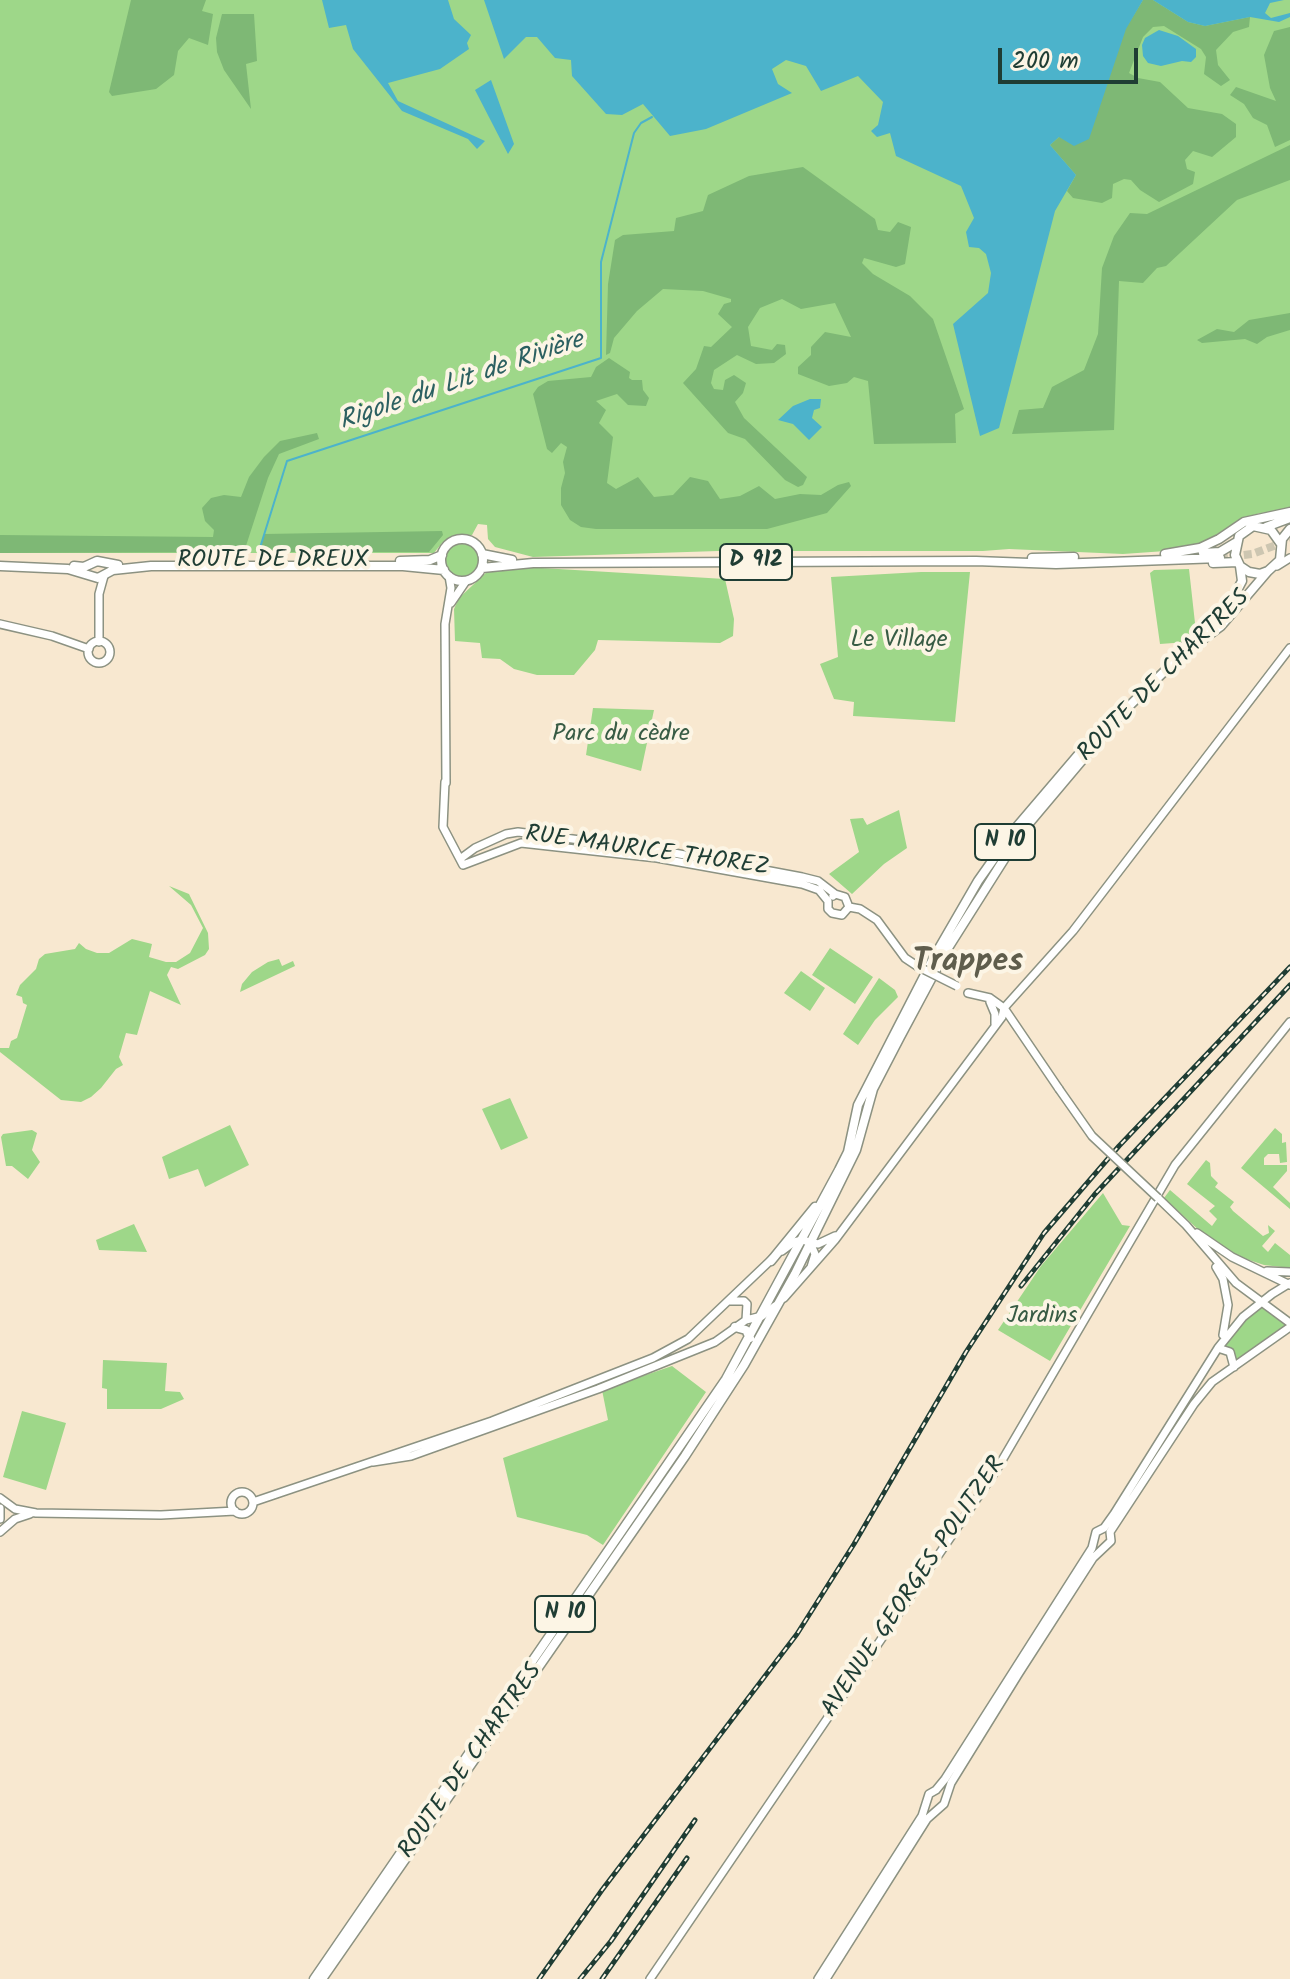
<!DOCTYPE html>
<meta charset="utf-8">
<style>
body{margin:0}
#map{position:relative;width:1290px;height:1979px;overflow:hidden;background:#f8e8d0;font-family:Kalam,sans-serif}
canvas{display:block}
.scale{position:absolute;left:998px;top:48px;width:140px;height:36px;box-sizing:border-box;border:4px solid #1f3d34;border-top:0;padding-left:10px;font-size:24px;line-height:28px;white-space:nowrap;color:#1f3d34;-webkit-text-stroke:6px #fcf5e5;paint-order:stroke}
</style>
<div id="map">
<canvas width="1290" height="1979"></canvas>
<div class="scale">200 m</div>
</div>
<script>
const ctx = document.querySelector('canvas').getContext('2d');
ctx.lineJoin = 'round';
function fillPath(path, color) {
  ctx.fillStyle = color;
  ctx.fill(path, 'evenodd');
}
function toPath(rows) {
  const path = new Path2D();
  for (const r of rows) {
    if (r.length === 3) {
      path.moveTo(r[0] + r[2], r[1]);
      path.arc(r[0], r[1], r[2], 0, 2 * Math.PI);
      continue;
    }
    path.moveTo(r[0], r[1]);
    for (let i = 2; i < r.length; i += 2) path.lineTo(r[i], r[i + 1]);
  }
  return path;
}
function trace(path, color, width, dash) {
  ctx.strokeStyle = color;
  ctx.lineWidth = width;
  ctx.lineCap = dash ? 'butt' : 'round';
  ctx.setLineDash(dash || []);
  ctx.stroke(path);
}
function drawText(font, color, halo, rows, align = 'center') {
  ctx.font = font + ' Kalam,sans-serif';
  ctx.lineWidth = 8;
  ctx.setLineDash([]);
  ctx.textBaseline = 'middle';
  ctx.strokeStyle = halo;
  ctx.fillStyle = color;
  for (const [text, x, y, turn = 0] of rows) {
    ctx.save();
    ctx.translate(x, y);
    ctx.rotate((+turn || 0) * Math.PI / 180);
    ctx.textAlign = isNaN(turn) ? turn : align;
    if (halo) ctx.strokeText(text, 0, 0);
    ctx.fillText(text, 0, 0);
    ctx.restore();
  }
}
const green = toPath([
 [0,0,1290,0,1290,509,1284,512,1260,513,1239,520,1194,549,1123,554,1009,549,983,551,718,551,533,557,495,547,488,539,487,525,478,524,472,535,453,537,442,543,434,553,0,553],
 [462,561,17],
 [525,567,725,579,734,619,733,636,720,643,598,640,595,650,574,675,537,675,514,669,500,659,482,658,480,643,455,641,454,609,459,598,489,570],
 [1189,569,1196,632,1187,642,1160,644,1150,573,1154,570],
 [921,572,970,572,955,722,853,716,854,702,834,699,820,664,838,657,831,577],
 [593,708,654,710,641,771,586,755],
 [899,810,907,848,884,864,852,894,829,874,859,852,850,819,863,818,867,825],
 [169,886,189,894,208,933,209,949,205,955,178,969,171,967,167,975,181,1005,150,991,137,1035,126,1033,119,1057,123,1065,116,1069,101,1088,91,1097,81,1102,61,1100,0,1052,0,1048,9,1048,11,1041,17,1038,27,1005,23,1003,22,997,16,995,20,985,36,969,39,959,45,954,75,949,79,943,86,949,97,953,109,953,132,939,152,944,149,957,166,962,176,962,190,953,203,928,191,905],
 [830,948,873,977,855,1004,812,975],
 [279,959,282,966,293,961,295,966,240,992,242,984,252,972,268,962],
 [801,971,825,988,810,1011,784,993],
 [879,978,895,990,898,997,875,1020,858,1045,843,1034],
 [510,1098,528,1138,501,1150,482,1109],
 [230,1125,249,1165,205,1187,198,1169,169,1179,162,1157],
 [1275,1128,1282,1134,1282,1143,1286,1142,1287,1162,1280,1163,1279,1154,1268,1154,1264,1158,1264,1165,1287,1165,1287,1171,1273,1187,1290,1203,1290,1209,1241,1168],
 [32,1130,37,1133,32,1150,40,1162,28,1179,12,1166,6,1166,1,1137,3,1134],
 [1206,1160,1210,1163,1211,1176,1218,1183,1215,1187,1234,1202,1230,1207,1233,1211,1263,1236,1269,1233,1268,1225,1275,1231,1262,1246,1268,1252,1275,1243,1290,1255,1290,1268,1264,1265,1240,1257,1203,1234,1164,1198,1170,1190,1212,1226,1217,1219,1209,1211,1215,1206,1187,1184],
 [1103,1193,1122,1225,1130,1226,1050,1361,998,1330,1041,1266],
 [134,1224,147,1252,99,1250,96,1240],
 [1260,1306,1286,1325,1236,1360,1222,1347,1235,1329],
 [103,1360,167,1363,165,1391,180,1392,184,1399,161,1409,107,1409,107,1389,102,1388],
 [672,1366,706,1392,603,1545,587,1535,517,1517,503,1458,608,1420,602,1390],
 [22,1411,66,1423,46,1490,3,1477]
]);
const forest = toPath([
 [131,0,206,0,202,11,213,14,208,45,189,38,178,51,174,75,156,89,112,96,109,92],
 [1143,0,1153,0,1188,22,1205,26,1250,17,1249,27,1233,32,1216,50,1218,65,1230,80,1221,86,1204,74,1206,57,1201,49,1164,26,1153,27,1143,37,1129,73,1138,78,1160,82,1188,108,1222,114,1236,124,1236,137,1212,157,1193,151,1185,160,1187,169,1195,172,1193,184,1159,202,1140,190,1131,180,1124,179,1113,184,1112,198,1102,203,1073,198,1067,191,1076,175,1050,145,1059,137],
 [222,14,254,14,257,61,246,64,251,109,224,70,217,52,216,38],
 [1290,27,1290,140,1275,147,1267,125,1253,118,1244,104,1230,95,1236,87,1276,101,1270,88,1264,55,1274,31],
 [1290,145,1290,180,1237,200,1166,266,1157,268,1143,283,1119,281,1114,430,1012,434,1019,410,1043,408,1052,387,1084,370,1098,334,1102,268,1114,236,1130,213,1147,214],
 [803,167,875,219,878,230,890,232,898,222,911,227,905,264,896,267,864,258,862,263,873,274,910,296,933,319,964,409,955,414,956,443,874,444,868,381,854,377,847,383,829,386,798,374,798,367,811,355,811,347,825,332,851,337,835,303,801,309,782,299,760,308,748,327,751,346,772,350,777,344,785,345,786,354,774,363,756,364,737,355,714,370,711,383,714,389,723,390,725,380,734,375,746,383,743,393,735,402,744,418,807,477,803,485,798,487,785,480,745,439,728,433,683,383,696,369,704,346,711,347,732,327,718,314,724,304,731,302,731,299,703,291,663,289,637,311,614,338,610,353,606,355,608,284,615,240,623,235,674,231,676,218,703,211,708,195,749,176],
 [1290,313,1290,330,1267,337,1257,344,1245,339,1202,343,1197,340,1217,329,1234,332,1249,320],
 [609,358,630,372,629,378,632,380,642,380,643,390,649,398,646,406,628,405,617,394,596,401,606,410,599,423,613,437,607,483,616,489,638,477,654,497,673,495,690,477,708,481,720,499,740,496,759,486,775,499,800,494,821,495,838,485,849,482,851,486,827,513,767,529,596,529,581,527,570,520,561,505,561,488,565,473,563,462,567,447,561,443,552,453,547,449,533,394,538,387,548,381,591,377,596,367],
 [317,433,319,439,279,454,268,478,244,552,0,553,0,535,213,537,214,530,205,521,202,508,211,498,224,495,241,497,249,477,264,457,280,441],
 [442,531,443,535,429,552,259,552,264,534]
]);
const water = toPath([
 [322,0,448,0,454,19,471,35,467,43,469,49,440,69,388,83,398,101,485,141,477,149,468,139,402,111,353,49,346,25,329,28],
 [484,0,1143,0,1126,29,1089,139,1074,146,1059,137,1050,145,1076,175,1055,211,999,428,980,436,953,324,988,293,991,273,986,254,979,248,969,247,966,232,974,218,961,186,896,156,890,133,877,137,871,131,878,125,883,102,858,76,821,91,806,66,786,60,772,69,778,84,792,93,706,129,670,136,643,104,622,115,606,114,572,76,571,60,555,58,537,37,526,37,504,59],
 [1153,0,1284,0,1270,3,1265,13,1271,18,1290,13,1290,17,1279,22,1250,17,1205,26,1188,22],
 [1159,30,1178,36,1196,49,1196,57,1191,62,1182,61,1161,66,1148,63,1143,56,1142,45,1145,38],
 [491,80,514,144,508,154,475,90],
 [810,399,821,399,820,408,814,410,812,418,822,427,809,440,793,424,778,420,793,406]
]);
const stream = toPath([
 [259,551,287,461,601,358,601,262,634,133,641,123,652,117]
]);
const primaryTunnel = toPath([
 [1220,558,1252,554,1290,540]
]);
const secondary = toPath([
 [1277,566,1290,558],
 [451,603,466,581],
 [0,624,52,636,89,649],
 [99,652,11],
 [99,642,99,594,104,576],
 [445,782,443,827,463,865,521,843,657,858,802,884,819,890,828,901,828,909,832,913,842,915,849,907],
 [446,783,445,624,451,588,449,576],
 [460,859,475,848,506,834,518,832,658,850,802,877,818,881,835,894],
 [833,896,835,894,845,897,849,907],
 [849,907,860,909,877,920,905,958,917,966],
 [968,993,990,998,1004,1008,1059,1089],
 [990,1002,995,1014,995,1024],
 [1158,1198,1186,1225,1236,1283,1290,1323],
 [1197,1233,1232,1257,1290,1285],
 [810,1243,815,1254,811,1267],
 [782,1251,794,1242,802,1240,818,1244,835,1236],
 [1216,1267,1223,1279,1228,1305,1223,1335],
 [1267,1271,1290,1272],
 [784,1298,835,1240,1002,1017,1004,1008,1073,931,1290,648],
 [731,1301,744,1301,747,1304,746,1320],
 [1218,1348,1230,1352,1234,1367],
 [373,1462,411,1456,598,1389,715,1342,746,1320,762,1316,775,1306],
 [242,1503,11],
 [0,1498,15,1509,36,1513,161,1515,235,1511],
 [253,1502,492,1421,653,1358,688,1339,772,1259],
 [0,1508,0,1519],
 [0,1532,15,1519,30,1514],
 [650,1979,997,1469,1175,1165,1290,1022],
 [818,1979,922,1816,929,1794,936,1790,945,1779,1092,1548,1096,1532,1104,1528,1114,1514,1218,1348,1243,1317,1272,1294,1290,1283],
 [826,1979,927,1819,944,1804,951,1783,1019,1673,1093,1558,1111,1541,1110,1532,1194,1404,1212,1382,1290,1327]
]);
const primary = toPath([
 [1266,527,1290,518],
 [462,560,21],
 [1281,544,1271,530,1253,526,1239,536,1235,555,1240,566,1249,572,1260,574,1268,571,1280,560,1282,539,1290,529],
 [1203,553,1220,552,1235,543],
 [482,554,512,560],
 [1165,554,1200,548,1219,539,1244,522,1290,512],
 [1032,558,1074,557],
 [400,561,430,560,442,555],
 [1213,563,1238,562],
 [0,566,68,569,98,578,113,570,151,566,403,566,444,570],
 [74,566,84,567,97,561,118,565],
 [482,568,533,563,976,561,1056,564,1220,558],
 [1181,649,1214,623,1231,602,1242,581,1240,566],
 [771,1261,815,1207],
 [735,1327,746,1330,750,1338],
 [314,1979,726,1379,839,1170,848,1152,858,1105,934,957,978,881,1014,830,1095,735],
 [322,1979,685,1456,744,1365,795,1274,856,1150,873,1089,900,1037,946,951,1020,834,1121,714,1180,656,1221,626,1268,571]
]);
const rail = toPath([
 [1021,1286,1095,1194,1290,985],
 [539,1979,602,1890,797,1634,854,1544,966,1352,1044,1233,1119,1146,1290,967],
 [580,1979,611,1941,695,1820],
 [602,1979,687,1858]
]);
const secondaryBridge = toPath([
 [917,966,957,986],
 [1059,1089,1092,1136,1158,1198]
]);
const shields = [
 [756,562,72],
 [1005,842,60],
 [565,1614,60]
];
const shieldNames = [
 ["D 912",756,562],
 ["N 10",1005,842],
 ["N 10",565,1614]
];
const streetNames = [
 ["ROUTE DE DREUX",273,562],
 ["ROUTE DE CHARTRES",1165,677,-45],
 ["RUE MAURICE THOREZ",647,853,8],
 ["AVENUE GEORGES POLITZER",915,1588,-56],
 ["ROUTE DE CHARTRES",472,1762,-55]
];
const parkNames = [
 ["Le Village",899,642],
 ["Parc du cèdre",621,736],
 ["Jardins",1042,1318]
];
const waterNames = [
 ["Rigole du Lit de Rivière",462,383,-19]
];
const districtNames = [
 ["Trappes",968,965]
];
fillPath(green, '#9ed789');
fillPath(forest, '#7eb875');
fillPath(water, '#4cb3cb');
trace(stream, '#4cb3cb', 2);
trace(primaryTunnel, '#cdc6b1', 8, [8, 4]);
trace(secondary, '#8c9282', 10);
trace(primary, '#8c9282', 11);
trace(secondary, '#fff', 7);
trace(primary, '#fff', 8);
trace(rail, '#1f3d34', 5);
trace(rail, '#fcf5e5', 2, [6]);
trace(secondaryBridge, '#8c9282', 10, []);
trace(secondaryBridge, '#fff', 7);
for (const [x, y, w] of shields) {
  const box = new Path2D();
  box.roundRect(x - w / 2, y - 18, w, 36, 6);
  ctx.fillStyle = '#fcf5e5';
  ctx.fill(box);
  trace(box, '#1f3d34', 2);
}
drawText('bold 22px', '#1f3d34', null, shieldNames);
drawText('24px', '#1f3d34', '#fcf5e5', streetNames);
drawText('24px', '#385c45', '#fcf5e5', parkNames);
drawText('italic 26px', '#2c6061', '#fcf5e5', waterNames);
drawText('bold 32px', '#5f5d4c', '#fcf5e5', districtNames);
</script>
